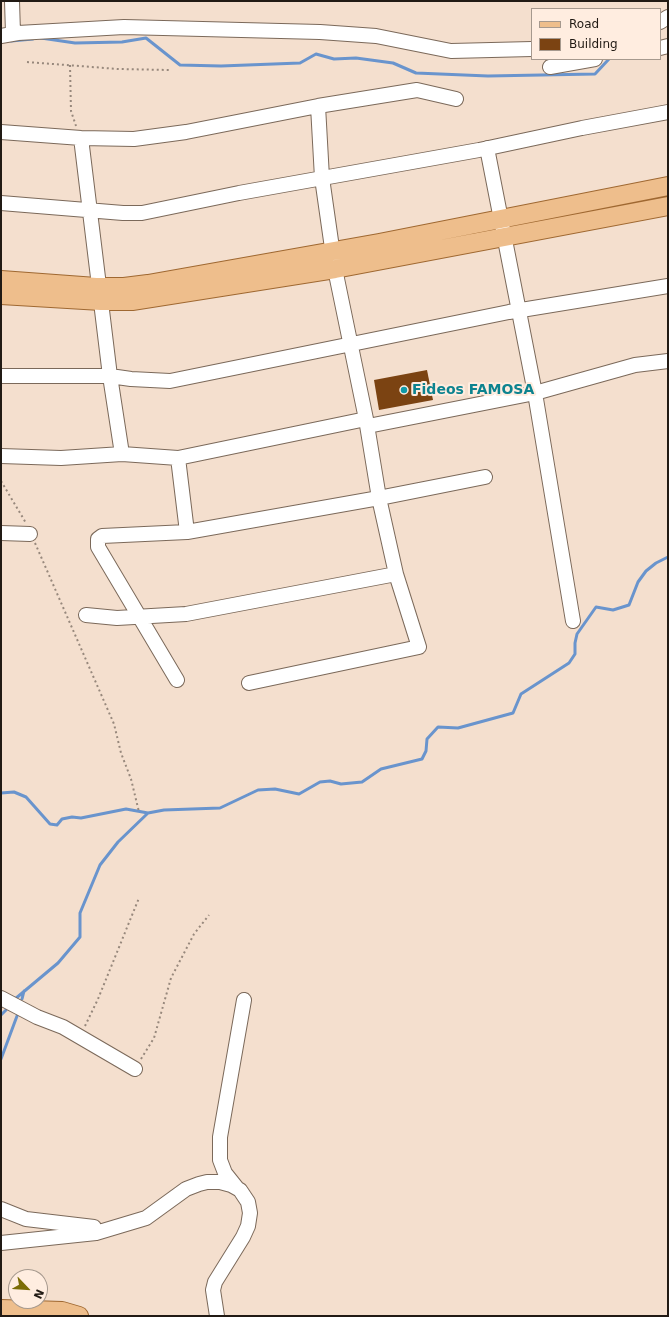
<!DOCTYPE html>
<style>
body{margin:0}
#map{position:relative;width:669px;height:1317px;overflow:hidden;background:#f4dfce;font-family:"DejaVu Sans",sans-serif}
canvas{display:block}
.frame{position:absolute;inset:0;border:2px solid #211a14;pointer-events:none}
.legend{position:absolute;left:531px;top:8px;width:130px;height:52px;box-sizing:border-box;background:#ffede0;border:1px solid #a6998e;margin:0;padding:5px 7px;list-style:none;font-size:12px;color:#211a14}
.legend li{display:flex;align-items:center;gap:8px;height:20px}
.legend b{width:20px;border:1px solid #a6998e}
.north{position:absolute;left:8px;top:1269px;width:40px;height:40px;box-sizing:border-box;background:#ffede0;border:1px solid #a6998e;border-radius:50%;rotate:115deg;font-size:11px;font-weight:700;line-height:16px;text-align:center;color:#211a14}
.north::after{content:'';display:block;margin:auto;width:14px;height:18px;background:#7b6c06;clip-path:polygon(50% 0,100% 100%,50% 72%,0 100%)}
</style>
<div id="map">
<canvas width="669" height="1317"></canvas>
<div class="frame"></div>
<ul class="legend">
<li><b style="height:5px;background:#eebe8c"></b>Road</li>
<li><b style="height:11px;background:#7b4312"></b>Building</li>
</ul>
<div class="north">N</div>
</div>
<script>
const ctx = document.querySelector('canvas').getContext('2d');
ctx.lineJoin = 'round';
function toPath(rows) {
  const path = new Path2D();
  for (const r of rows) {
    path.moveTo(r[0], r[1]);
    for (let i = 2; i < r.length; i += 2) path.lineTo(r[i], r[i + 1]);
  }
  return path;
}
function trace(path, color, width, dash) {
  ctx.strokeStyle = color;
  ctx.lineWidth = width;
  ctx.lineCap = dash ? 'butt' : 'round';
  ctx.setLineDash(dash || []);
  ctx.stroke(path);
}
function fillPath(path, color) {
  ctx.fillStyle = color;
  ctx.fill(path, 'evenodd');
}
function drawText(font, color, halo, rows, align = 'center') {
  ctx.font = font + ' "DejaVu Sans",sans-serif';
  ctx.lineWidth = 4;
  ctx.setLineDash([]);
  ctx.textBaseline = 'middle';
  ctx.strokeStyle = halo;
  ctx.fillStyle = color;
  for (const [text, x, y, turn = 0] of rows) {
    ctx.save();
    ctx.translate(x, y);
    ctx.rotate((+turn || 0) * Math.PI / 180);
    ctx.textAlign = isNaN(turn) ? turn : align;
    if (halo) ctx.strokeText(text, 0, 0);
    ctx.fillText(text, 0, 0);
    ctx.restore();
  }
}
const stream = toPath([
 [41,38,75,43,122,42,146,38,180,65,221,66,300,63,316,54,334,59,356,58,393,63,416,73,488,76,595,74,609,59],
 [11,41,33,39],
 [1,793,14,792,26,797,50,824,57,825,62,819,72,817,81,818,126,809,148,813,164,810,220,808,258,790,275,789,299,794,320,782,330,781,341,784,362,782,381,769,422,759,426,751,427,739,438,727,458,728,513,713,521,694,569,663,575,654,575,643,577,634,596,607,613,610,629,605,638,582,646,571,656,563,668,557],
 [15,999,58,963,80,937,80,913,100,865,118,842,148,813],
 [22,999,24,991],
 [1,1015,6,1010],
 [1,1059,17,1016]
]);
const building = toPath([
 [427,370,433,400,379,410,374,380]
]);
const path = toPath([
 [27,62,118,69,170,70],
 [70,65,71,111,76,126],
 [1,481,26,523],
 [35,543,114,724,121,753,131,779,139,812],
 [85,1026,98,999,139,898],
 [141,1059,154,1038,171,978,194,934,209,915]
]);
const minor = toPath([
 [12,1,13,33],
 [660,22,668,17],
 [1,36,18,33,124,27,320,32,376,36,451,51,532,49],
 [660,48,668,46],
 [550,67,595,59],
 [1,132,81,138,134,139,186,132,318,106,417,90,456,99],
 [81,138,110,376,122,454],
 [487,148,535,393,573,621],
 [1,203,123,213,142,213,239,193,479,150,582,128,668,112],
 [1,376,110,376,131,379,170,381,509,312,668,286],
 [368,426,535,393,635,365,668,361],
 [1,456,61,458,122,454,178,458,366,419],
 [178,458,187,532,379,498,485,477],
 [1,533,30,534],
 [86,615,117,618,186,614,396,574],
 [177,680,98,547,98,539,102,536,187,532],
 [249,683,419,647,396,574,379,498,366,419,335,269,322,178,318,106],
 [1,998,37,1017,63,1027,135,1069],
 [237,1188,225,1173,220,1160,220,1137,244,1000],
 [1,1209,26,1219,94,1227],
 [1,1243,96,1233,146,1218,186,1189,199,1184,207,1182,220,1182,231,1185,240,1190,248,1202,250,1213,248,1226,243,1237,215,1282,213,1290,217,1316]
]);
const major = toPath([
 [1,280,96,287,124,287,148,284,379,243,668,186],
 [1,295,101,301,132,301,335,269,668,206],
 [1,1309,62,1311,79,1316]
]);
const markers = [
 [404,390,4,"#0f9aa8"]
];
const cultureNames = [
 ["Fideos FAMOSA",412,390]
];
trace(stream, '#6994cd', 3);
fillPath(building, '#7b4312');
trace(minor, '#7b695a', 16);
trace(major, '#9f6831', 20);
trace(path, '#97887c', 2, [2, 3]);
trace(minor, '#fff', 14);
trace(major, '#eebe8c', 18);
for (const [x, y, r, color] of markers) {
  const dot = new Path2D();
  dot.arc(x, y, r, 0, 2 * Math.PI);
  ctx.fillStyle = color;
  ctx.fill(dot);
  trace(dot, '#ffede0', 1.5);
}
drawText('bold 14px', '#0d838f', '#ffede0', cultureNames, 'left');
</script>
